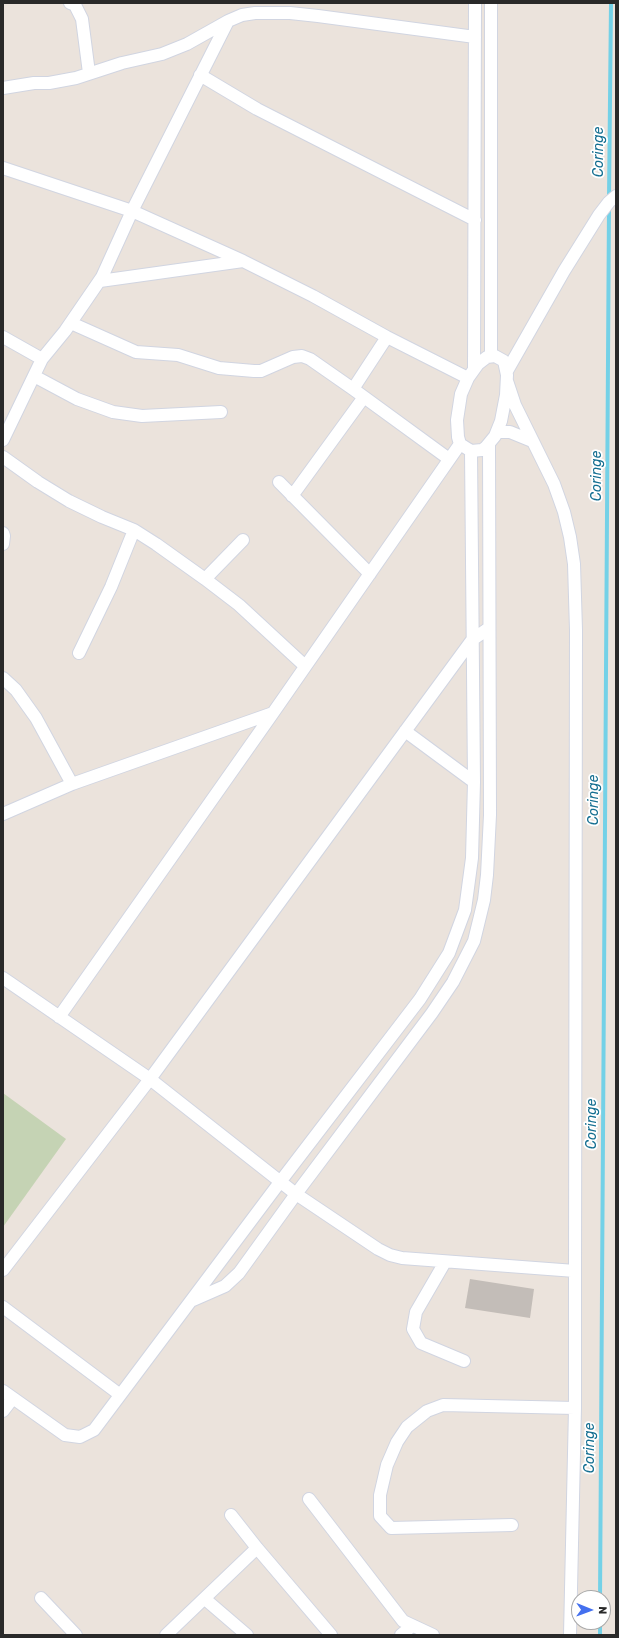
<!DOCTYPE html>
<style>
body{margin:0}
#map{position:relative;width:619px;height:1638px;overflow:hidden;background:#ebe3dc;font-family:Rubik,sans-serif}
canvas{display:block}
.frame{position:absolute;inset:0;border:4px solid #292929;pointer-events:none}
.north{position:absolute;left:571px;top:1590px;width:40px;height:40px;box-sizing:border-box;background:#fff;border:1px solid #a9a9a9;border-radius:50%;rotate:91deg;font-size:11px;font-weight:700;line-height:16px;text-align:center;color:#292929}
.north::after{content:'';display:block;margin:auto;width:14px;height:18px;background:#4470ef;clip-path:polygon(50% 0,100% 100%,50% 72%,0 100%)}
</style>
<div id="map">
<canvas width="619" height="1638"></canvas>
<div class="frame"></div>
<div class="north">N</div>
</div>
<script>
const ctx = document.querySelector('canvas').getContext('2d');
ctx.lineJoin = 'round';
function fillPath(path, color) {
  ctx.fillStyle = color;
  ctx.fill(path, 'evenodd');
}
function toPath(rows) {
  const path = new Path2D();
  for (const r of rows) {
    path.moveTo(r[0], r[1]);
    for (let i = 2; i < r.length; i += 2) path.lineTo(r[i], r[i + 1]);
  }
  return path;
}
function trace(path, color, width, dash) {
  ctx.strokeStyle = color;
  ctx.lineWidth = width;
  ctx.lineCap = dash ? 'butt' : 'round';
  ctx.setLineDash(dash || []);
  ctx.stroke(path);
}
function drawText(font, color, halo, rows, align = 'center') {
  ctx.font = font + ' Rubik,sans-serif';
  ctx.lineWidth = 3.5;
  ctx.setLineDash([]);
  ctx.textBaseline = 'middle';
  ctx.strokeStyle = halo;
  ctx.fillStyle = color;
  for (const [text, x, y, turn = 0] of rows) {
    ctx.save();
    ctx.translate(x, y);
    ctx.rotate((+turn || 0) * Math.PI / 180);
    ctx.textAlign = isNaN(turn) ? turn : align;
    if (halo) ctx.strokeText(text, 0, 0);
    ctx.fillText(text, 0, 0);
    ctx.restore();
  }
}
const cemetery = toPath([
 [3,1093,66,1139,3,1227]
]);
const stream = toPath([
 [609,198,611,3],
 [600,1598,609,206],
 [600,1635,600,1622]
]);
const building = toPath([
 [470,1279,534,1289,530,1318,465,1308]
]);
const minor = toPath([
 [70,3,75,5,82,19,89,73],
 [491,3,491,356],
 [200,75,257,109,475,220],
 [3,88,34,83,49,83,76,78,122,63,162,54,187,44,228,21,242,15,255,13,290,13,318,16,475,37],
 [3,168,132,211,243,261,313,296,387,337,468,378],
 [100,281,243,261],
 [71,323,136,352,178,355,219,368,254,371,261,371,293,357,302,356,310,359,353,389,449,459],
 [3,337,42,359],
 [495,356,504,361,507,375,506,395,501,421,495,436,486,447,482,450,471,451,460,444,458,437,457,420,461,394,468,378,478,364,487,357,495,356],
 [474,369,475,3],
 [507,371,564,271,599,215,609,202,616,196],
 [34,376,77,399,113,412,142,416,221,412],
 [507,381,515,405,554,484,564,512,570,537,574,564,576,630,575,1271,575,1408,570,1635],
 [353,389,387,337],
 [497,432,510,432,532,441],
 [3,440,42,359,65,331,102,277,132,211,228,21],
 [3,457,38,482,69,501,102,517,134,530,156,544,205,579,239,605,305,666],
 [279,482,370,574],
 [292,496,364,397],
 [3,533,4,536,3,544],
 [205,579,243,540],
 [79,653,111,587,134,530],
 [3,678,16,690,36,718,72,784],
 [405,731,474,782],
 [3,814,72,784,273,713],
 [3,978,150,1079,296,1194,378,1249,390,1255,402,1258,575,1271],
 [59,1017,273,713,460,444],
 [445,1262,416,1312,413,1329,421,1343,464,1361],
 [3,1270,150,1079,472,640,489,628],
 [193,1300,225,1286,239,1273,296,1194,432,1013,453,982,474,941,484,900,487,875,490,815,489,444],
 [3,1307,119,1394],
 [3,1391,65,1435,80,1437,94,1430,280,1182,420,999,449,953,465,910,472,858,474,782,471,451],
 [3,1411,13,1398],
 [309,1499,403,1621,433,1635],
 [231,1515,257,1548,331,1635],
 [512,1525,391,1528,380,1516,380,1495,387,1465,397,1442,407,1427,427,1411,443,1405,575,1408],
 [41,1598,76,1635],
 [205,1599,247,1635],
 [166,1635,257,1548],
 [401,1635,412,1626]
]);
const waterNames = [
 ["Coringe",599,152,-90],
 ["Coringe",597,476,-90],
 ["Coringe",594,800,-90],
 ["Coringe",592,1124,-90],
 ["Coringe",590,1448,-90]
];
fillPath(cemetery, '#c5d3b4');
trace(stream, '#74d1e7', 4);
fillPath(building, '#c3bdb8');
trace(minor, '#d1d5e1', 14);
trace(minor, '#fff', 12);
drawText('italic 14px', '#156f91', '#fff', waterNames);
</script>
